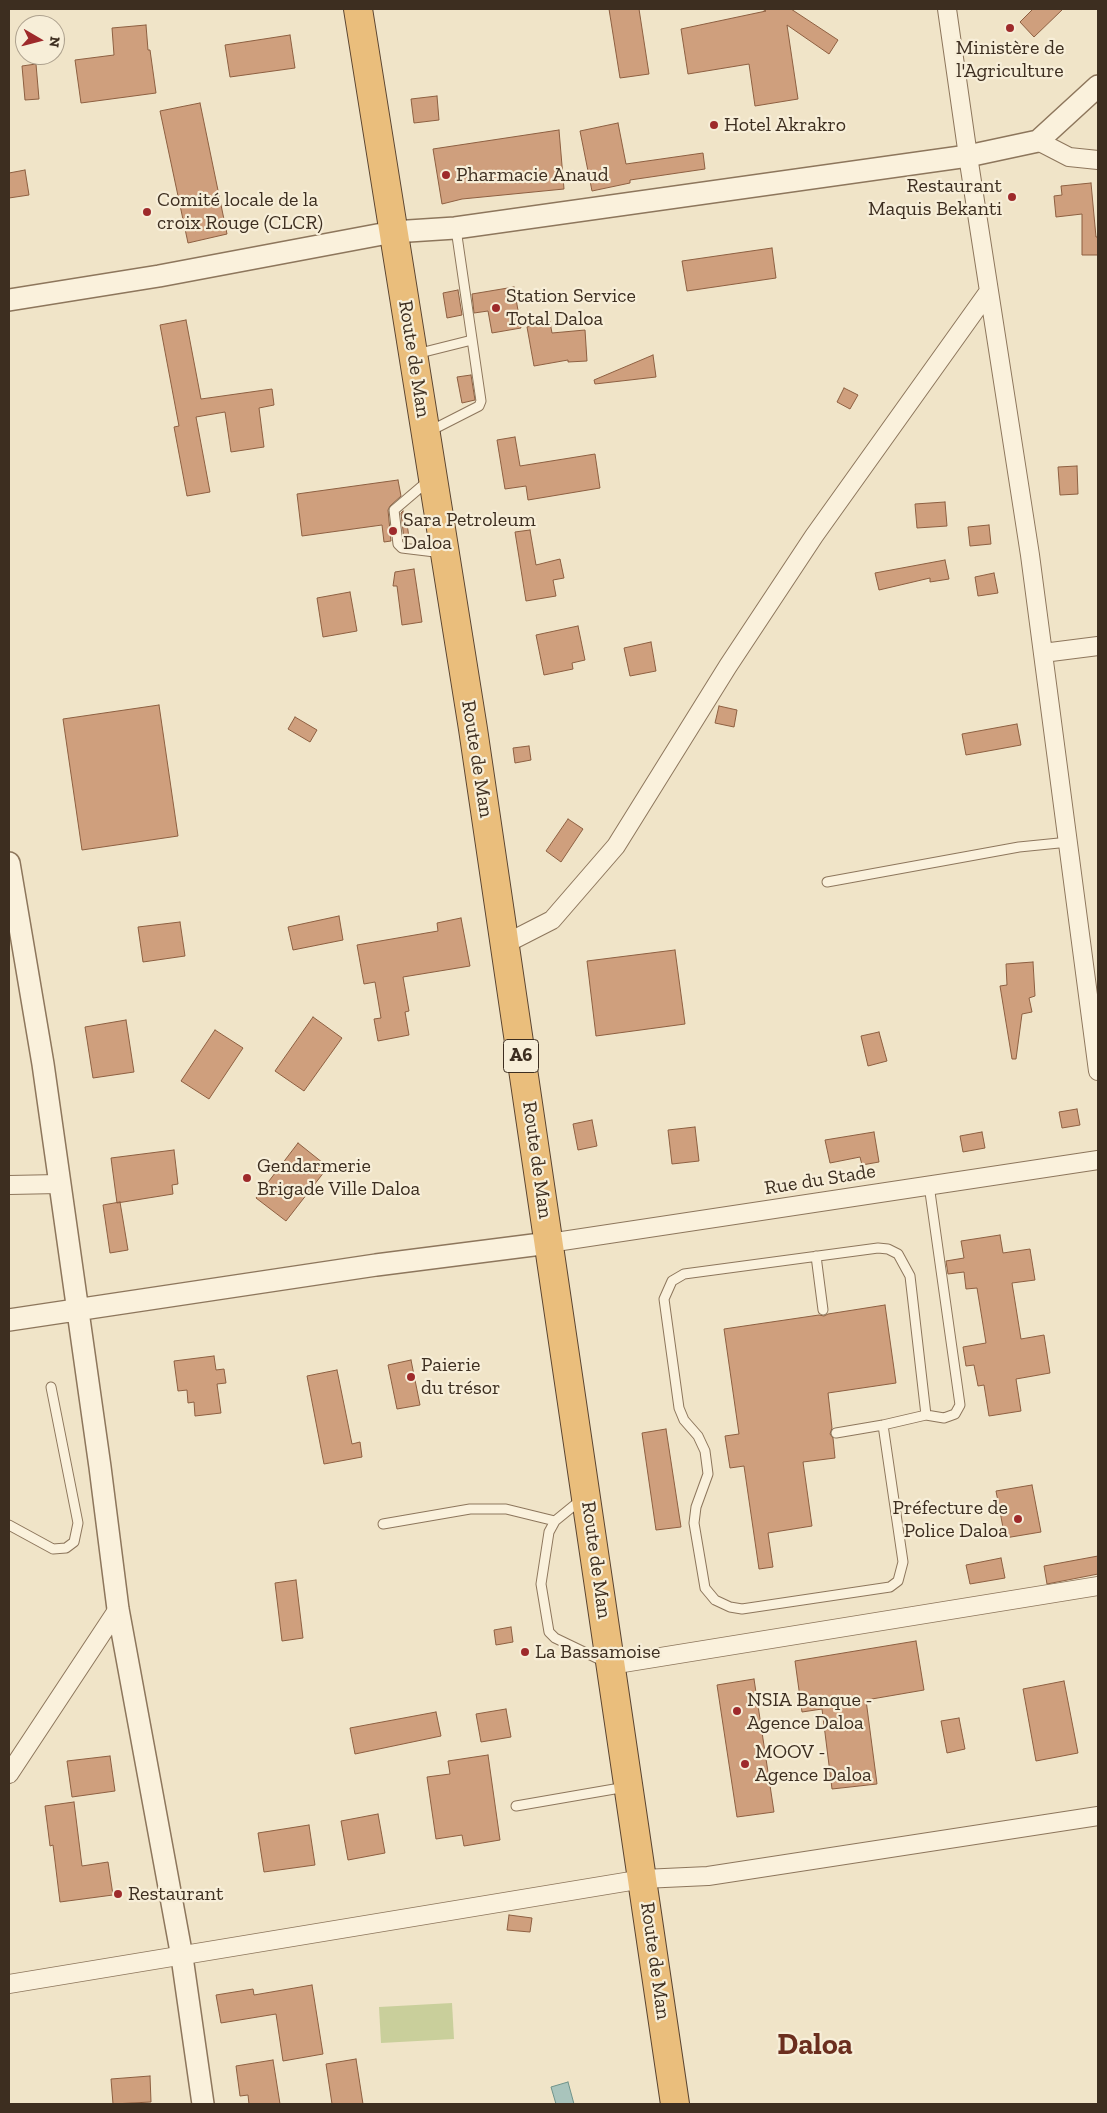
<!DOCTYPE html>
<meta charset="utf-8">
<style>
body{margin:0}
#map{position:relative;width:1107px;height:2113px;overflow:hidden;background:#f0e4c8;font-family:"Zilla Slab",serif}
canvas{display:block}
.frame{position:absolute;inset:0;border:10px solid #3d2e20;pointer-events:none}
.north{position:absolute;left:15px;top:15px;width:50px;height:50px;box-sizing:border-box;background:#f7eed8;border:1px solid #ada18e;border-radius:50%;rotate:98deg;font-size:14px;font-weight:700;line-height:20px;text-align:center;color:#3d2e20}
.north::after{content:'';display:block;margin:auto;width:18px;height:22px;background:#9e2a2b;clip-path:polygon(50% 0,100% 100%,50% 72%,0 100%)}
</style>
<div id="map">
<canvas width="1107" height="2113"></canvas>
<div class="frame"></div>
<div class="north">N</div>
</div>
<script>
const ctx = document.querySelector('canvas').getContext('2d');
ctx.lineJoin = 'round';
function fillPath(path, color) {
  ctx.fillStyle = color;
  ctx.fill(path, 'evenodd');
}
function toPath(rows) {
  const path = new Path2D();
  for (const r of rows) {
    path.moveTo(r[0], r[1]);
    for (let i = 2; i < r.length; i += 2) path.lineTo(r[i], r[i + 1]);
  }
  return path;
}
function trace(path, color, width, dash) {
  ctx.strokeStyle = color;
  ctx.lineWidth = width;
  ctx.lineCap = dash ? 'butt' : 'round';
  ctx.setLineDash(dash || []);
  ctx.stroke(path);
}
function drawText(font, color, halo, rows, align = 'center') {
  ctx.font = font + ' "Zilla Slab",serif';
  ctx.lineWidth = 4.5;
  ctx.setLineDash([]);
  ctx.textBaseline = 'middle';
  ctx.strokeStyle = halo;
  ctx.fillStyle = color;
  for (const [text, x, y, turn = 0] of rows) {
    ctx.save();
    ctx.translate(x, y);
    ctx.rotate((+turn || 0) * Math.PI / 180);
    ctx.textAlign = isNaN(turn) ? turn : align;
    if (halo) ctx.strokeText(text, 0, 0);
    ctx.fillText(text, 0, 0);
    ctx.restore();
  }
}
const green = toPath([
 [452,2003,454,2039,381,2043,379,2007]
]);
const water = toPath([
 [568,2082,574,2104,556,2104,551,2087,568,2082]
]);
const building = toPath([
 [609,9,639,9,649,74,620,78,609,9],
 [762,9,791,9,838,40,829,54,787,25,798,99,755,106,749,64,688,74,681,29,766,11,762,9],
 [1033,9,1063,9,1034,37,1020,22,1033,9],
 [146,25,148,50,150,50,156,93,81,103,75,60,114,55,112,28,146,25],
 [290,35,295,68,230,77,225,45,290,35],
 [36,64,39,99,25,100,22,66,36,64],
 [437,96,439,120,414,123,411,99,437,96],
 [200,103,227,234,188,243,160,111,200,103],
 [618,123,626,164,703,153,705,169,630,180,630,183,592,191,580,131,618,123],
 [559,130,564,189,462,199,442,204,433,149,559,130],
 [25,170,29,195,9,198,9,173,25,170],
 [1091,183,1096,237,1098,237,1098,255,1082,255,1082,214,1056,217,1054,196,1062,195,1061,186,1091,183],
 [772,248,776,278,687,291,682,261,772,248],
 [514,287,521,328,492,333,488,311,474,313,472,294,514,287],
 [458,290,462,315,447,318,443,293,458,290],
 [186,320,201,399,272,389,274,405,259,408,264,447,231,452,225,412,196,417,210,492,187,496,174,427,179,426,160,325,186,320],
 [550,322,552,333,585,330,587,361,568,362,568,360,534,366,527,327,550,322],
 [653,355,656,377,595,384,594,380,653,355],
 [471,375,475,400,462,403,457,377,471,375],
 [844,388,858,395,850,409,837,402,844,388],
 [515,437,520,466,595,454,600,488,528,500,526,486,505,489,497,440,515,437],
 [1077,466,1078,494,1060,495,1058,467,1077,466],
 [398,480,401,496,390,506,388,510,391,541,384,542,382,525,302,536,297,494,398,480],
 [945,502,947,526,917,528,915,504,945,502],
 [403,511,403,516,406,516,409,538,404,539,401,513,403,511],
 [989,525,991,544,970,546,968,527,989,525],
 [530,530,536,565,560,559,564,578,553,580,556,596,526,601,515,532,530,530],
 [945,560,949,579,930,582,930,578,879,590,875,573,945,560],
 [414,569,422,622,402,625,397,586,393,586,395,572,414,569],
 [994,573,998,593,978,596,975,577,994,573],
 [350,592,357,631,323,637,317,598,350,592],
 [578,626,585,660,572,663,573,669,544,675,536,635,578,626],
 [651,642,656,671,630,676,624,648,651,642],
 [159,705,178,836,82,850,63,719,159,705],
 [719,706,737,710,734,727,715,723,719,706],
 [295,717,317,730,310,742,288,729,295,717],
 [1017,724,1021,745,966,755,962,734,1017,724],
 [529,746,531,760,515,763,513,748,529,746],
 [568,819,583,829,561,862,546,851,568,819],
 [339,916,343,940,293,950,288,927,339,916],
 [461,918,470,966,403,977,409,1011,405,1012,409,1035,378,1041,374,1019,381,1018,375,982,364,984,357,945,438,931,437,923,461,918],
 [180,922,185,956,143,962,138,927,180,922],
 [675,950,685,1024,596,1036,587,961,675,950],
 [1033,962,1035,996,1029,998,1032,1012,1022,1014,1016,1059,1012,1059,1000,986,1007,985,1006,964,1033,962],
 [313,1017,342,1038,304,1091,275,1071,313,1017],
 [126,1020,134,1072,93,1078,85,1027,126,1020],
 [215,1030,243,1048,209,1099,181,1081,215,1030],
 [879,1032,887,1061,868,1066,861,1036,879,1032],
 [1077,1109,1080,1125,1062,1128,1059,1112,1077,1109],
 [592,1120,597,1146,578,1150,573,1124,592,1120],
 [695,1127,699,1161,672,1164,668,1130,695,1127],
 [874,1132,879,1162,862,1165,860,1157,830,1163,825,1140,874,1132],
 [982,1132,985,1148,963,1152,960,1136,982,1132],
 [298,1143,328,1167,286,1221,256,1198,298,1143],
 [174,1150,178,1184,172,1185,173,1194,117,1203,111,1158,174,1150],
 [120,1202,128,1250,110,1253,103,1205,120,1202],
 [1000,1235,1003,1253,1030,1249,1035,1280,1012,1283,1021,1339,1044,1335,1050,1373,1016,1379,1021,1411,989,1416,984,1385,978,1386,974,1365,966,1366,963,1347,986,1343,977,1288,966,1289,964,1272,948,1274,946,1261,964,1258,961,1241,1000,1235],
 [885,1305,896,1383,828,1393,832,1428,830,1434,833,1438,835,1458,803,1462,812,1526,768,1533,773,1567,759,1569,744,1466,730,1468,725,1436,739,1434,724,1329,819,1315,824,1316,828,1314,885,1305],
 [214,1356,216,1370,224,1369,226,1383,217,1384,221,1413,195,1416,194,1402,188,1403,187,1390,178,1391,174,1361,214,1356],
 [411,1360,420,1405,397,1409,388,1365,411,1360],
 [337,1370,352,1444,360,1442,362,1457,324,1464,307,1376,337,1370],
 [666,1429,681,1527,656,1530,642,1433,666,1429],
 [1032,1485,1041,1532,1005,1538,996,1491,1032,1485],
 [1098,1556,1098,1574,1047,1584,1044,1566,1098,1556],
 [1001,1558,1005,1578,970,1584,966,1565,1001,1558],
 [296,1580,303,1638,282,1641,275,1583,296,1580],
 [511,1627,513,1642,496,1645,494,1630,511,1627],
 [916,1641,924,1690,866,1700,877,1784,832,1789,822,1709,802,1712,795,1661,916,1641],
 [754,1679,774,1812,737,1817,717,1685,754,1679],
 [1064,1681,1078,1753,1036,1761,1023,1689,1064,1681],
 [506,1709,511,1737,481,1742,476,1714,506,1709],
 [436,1712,441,1736,355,1754,350,1728,436,1712],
 [959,1718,965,1749,947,1753,941,1721,959,1718],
 [488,1755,500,1840,464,1846,462,1835,436,1839,427,1777,450,1774,448,1761,488,1755],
 [110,1756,115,1791,72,1797,67,1761,110,1756],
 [74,1802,82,1866,108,1862,113,1895,60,1902,53,1845,50,1846,45,1806,74,1802],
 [378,1814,385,1853,348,1860,341,1821,378,1814],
 [309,1825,315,1865,264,1872,258,1833,309,1825],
 [509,1915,532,1918,530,1932,507,1930,509,1915],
 [312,1985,323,2054,283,2061,276,2014,221,2023,216,1995,253,1989,254,1995,312,1985],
 [356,2059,363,2104,332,2104,326,2064,356,2059],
 [273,2060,280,2104,249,2104,248,2095,240,2096,236,2066,273,2060],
 [150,2076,151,2102,113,2104,111,2079,150,2076]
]);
const service = toPath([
 [416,354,472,340],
 [428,432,479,406,481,401,456,229],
 [428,481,394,510,398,544,402,548,443,553],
 [827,882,1019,847,1069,842],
 [816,1256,823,1310],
 [883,1425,903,1562,898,1581,890,1587,742,1609,730,1607,715,1600,705,1588,694,1523,696,1507,708,1474,705,1451,698,1436,684,1420,679,1408,664,1299,672,1281,684,1274,878,1248,888,1249,898,1254,910,1276,926,1415],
 [836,1433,883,1425,926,1415,944,1418,955,1414,960,1405,929,1185],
 [582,1499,555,1521,549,1532,541,1584,549,1632,555,1638,607,1663],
 [383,1524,470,1509,506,1509,555,1521],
 [9,1525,53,1549,66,1548,74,1542,78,1523,51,1387],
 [516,1806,626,1787]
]);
const minor = toPath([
 [947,9,968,156,1030,555,1098,1071],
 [1038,141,1069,157,1098,160],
 [1043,653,1098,646],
 [505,944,552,920,616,846,728,666,814,536,989,291],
 [9,1185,59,1184],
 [549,1243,1098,1160],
 [611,1665,1098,1586],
 [9,1774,118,1609],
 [9,1984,643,1879,708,1876,1098,1816]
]);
const tertiary = toPath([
 [9,300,159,276,393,232,455,228,968,156,1038,141,1098,86],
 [9,863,43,1064,100,1467,118,1609,182,1957,203,2104],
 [9,1320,376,1265,549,1243]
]);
const trunk = toPath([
 [358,9,473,729,675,2104]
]);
const markers = [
 [1010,28,5,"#9e2a2b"],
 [714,125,5,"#9e2a2b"],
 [446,175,5,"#9e2a2b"],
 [1012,197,5,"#9e2a2b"],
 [147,212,5,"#9e2a2b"],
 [496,308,5,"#9e2a2b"],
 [393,531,5,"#9e2a2b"],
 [247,1178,5,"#9e2a2b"],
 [411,1377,5,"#9e2a2b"],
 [1018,1519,5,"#9e2a2b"],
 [525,1652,5,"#9e2a2b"],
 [737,1711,5,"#9e2a2b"],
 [745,1764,5,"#9e2a2b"],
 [118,1894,5,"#9e2a2b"]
];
const shields = [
 [521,1056,35]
];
const shieldNames = [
 ["A6",521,1056]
];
const poiNames = [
 ["Ministère de",1010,48,"center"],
 ["l'Agriculture",1010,71,"center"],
 ["Hotel Akrakro",724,125],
 ["Pharmacie Anaud",456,175],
 ["Restaurant",1002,186,"right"],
 ["Maquis Bekanti",1002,209,"right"],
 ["Comité locale de la",157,200],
 ["croix Rouge (CLCR)",157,223],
 ["Station Service",506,296],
 ["Total Daloa",506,319],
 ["Sara Petroleum",403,520],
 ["Daloa",403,543],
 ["Gendarmerie",257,1166],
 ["Brigade Ville Daloa",257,1189],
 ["Paierie",421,1365],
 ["du trésor",421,1388],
 ["Préfecture de",1008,1508,"right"],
 ["Police Daloa",1008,1531,"right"],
 ["La Bassamoise",535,1652],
 ["NSIA Banque -",747,1700],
 ["Agence Daloa",747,1723],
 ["MOOV -",755,1752],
 ["Agence Daloa",755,1775],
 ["Restaurant",128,1894]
];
const streetNames = [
 ["Route de Man",414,359,81],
 ["Route de Man",477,759,81],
 ["Route de Man",537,1160,82],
 ["Rue du Stade",820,1180,-9],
 ["Route de Man",596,1560,82],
 ["Route de Man",655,1961,82]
];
const townNames = [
 ["Daloa",815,2045]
];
fillPath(green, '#c9cf9b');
fillPath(water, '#a9c4bc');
trace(water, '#6f938a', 1);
fillPath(building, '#cf9f7d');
trace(building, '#8d5f41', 1);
trace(service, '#8d765c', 11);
trace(minor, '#8d765c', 20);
trace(tertiary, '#8d765c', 24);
trace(trunk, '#5b4430', 30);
trace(service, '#faf1dc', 9);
trace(minor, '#faf1dc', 18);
trace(tertiary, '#faf1dc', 21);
trace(trunk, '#eabe7c', 28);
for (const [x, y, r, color] of markers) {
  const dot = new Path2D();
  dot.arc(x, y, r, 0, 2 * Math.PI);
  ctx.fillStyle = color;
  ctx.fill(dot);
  trace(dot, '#f7eed8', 2);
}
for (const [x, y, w] of shields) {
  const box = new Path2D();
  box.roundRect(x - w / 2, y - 16.5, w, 33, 4);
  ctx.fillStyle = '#f7eed8';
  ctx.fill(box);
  trace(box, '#3d2e20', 1);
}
drawText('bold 19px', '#3d2e20', null, shieldNames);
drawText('20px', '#3d2e20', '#f7eed8', poiNames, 'left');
drawText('20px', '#3d2e20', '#f7eed8', streetNames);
drawText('bold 30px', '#6b2e1e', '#f7eed8', townNames);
</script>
